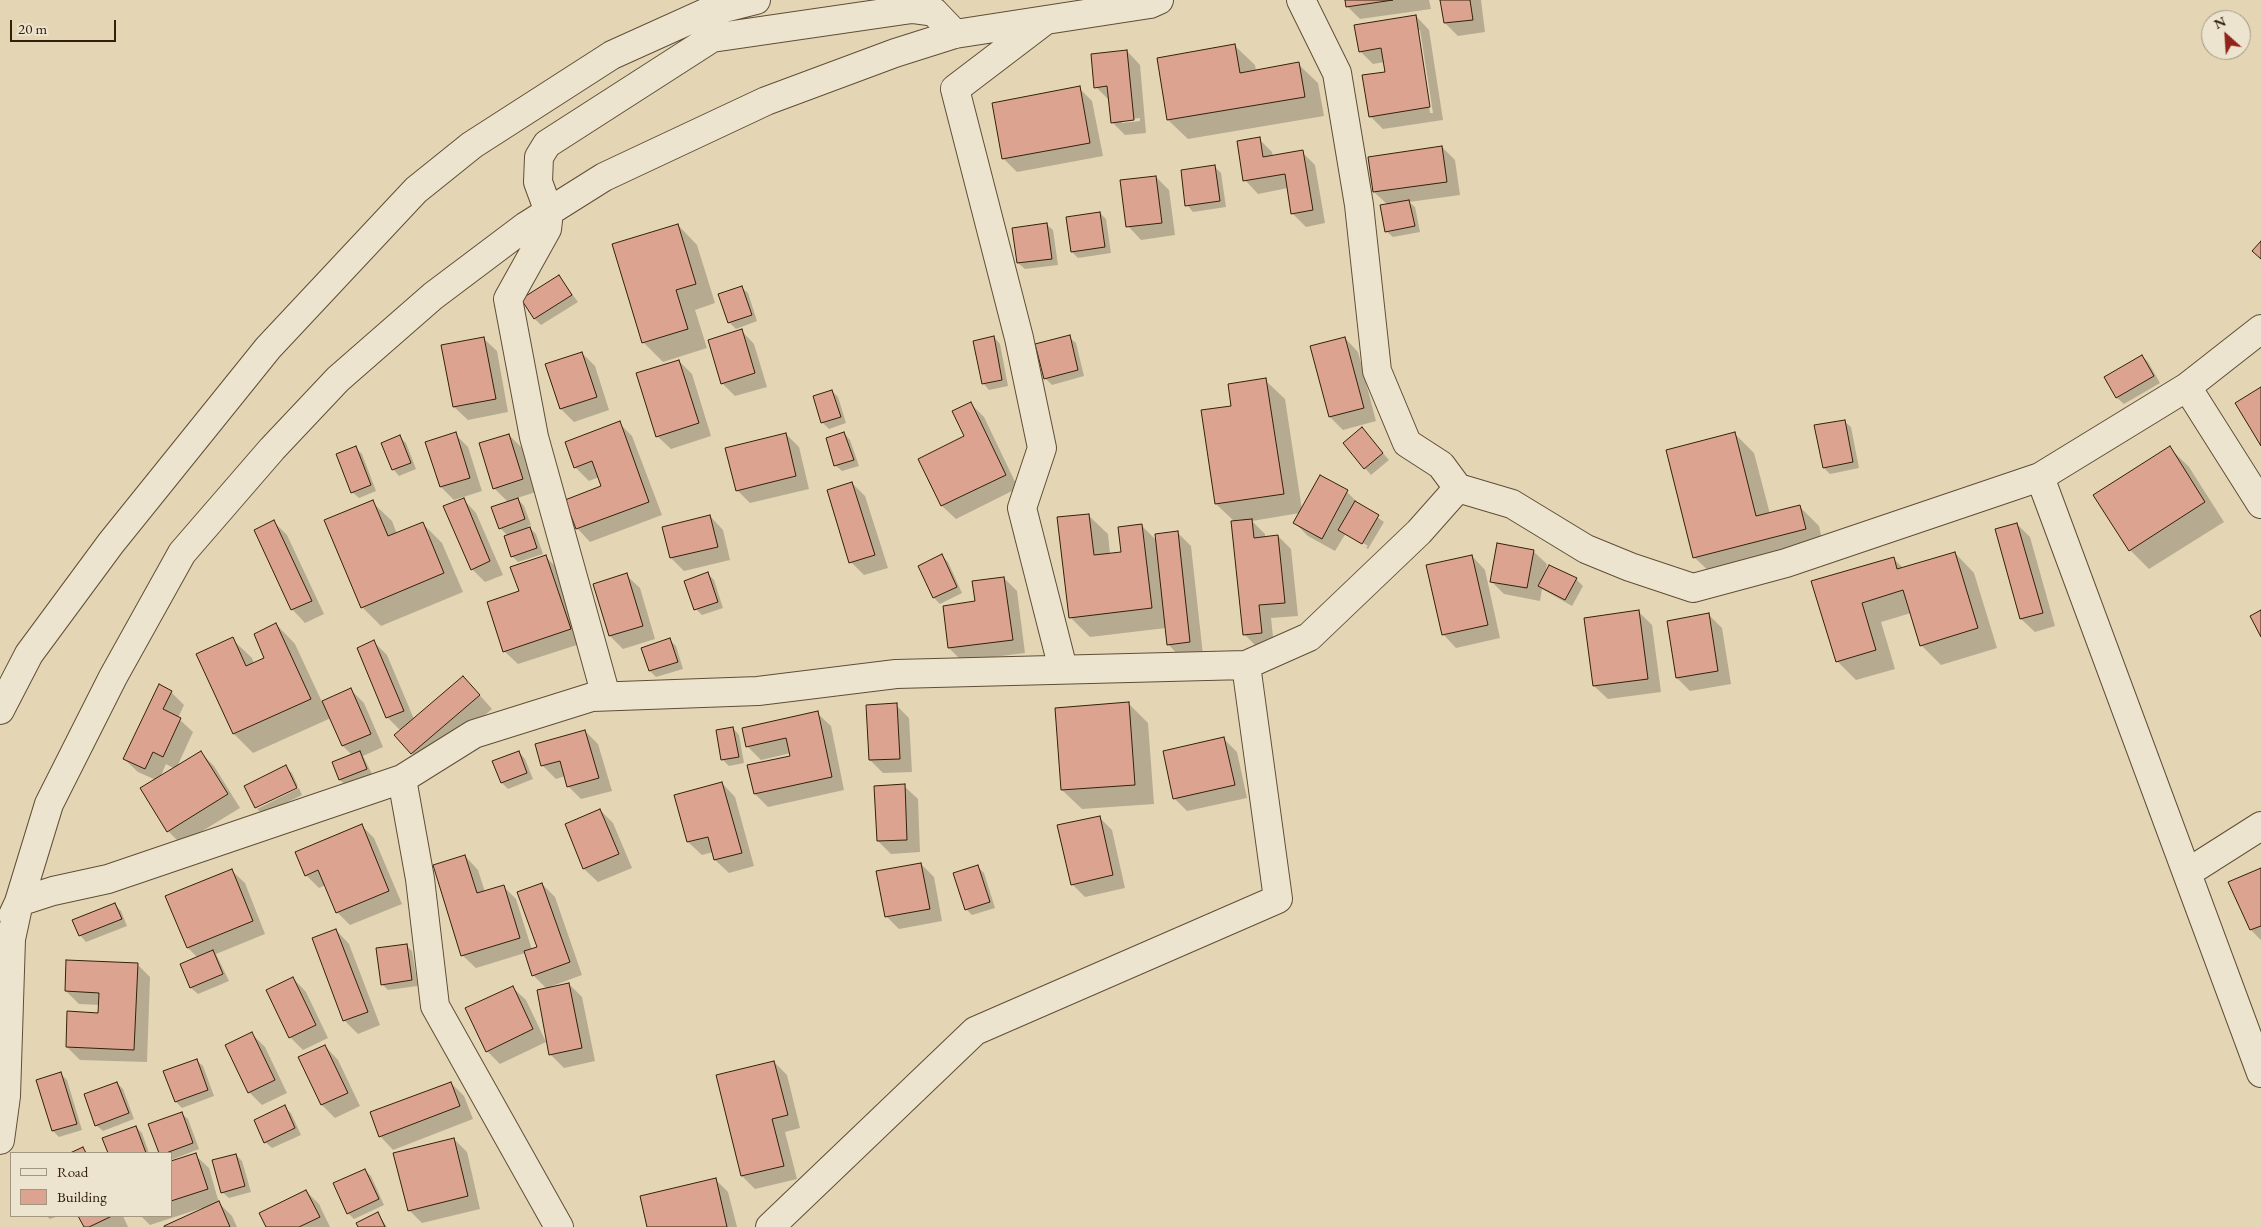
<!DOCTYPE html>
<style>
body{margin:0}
#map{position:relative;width:2261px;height:1227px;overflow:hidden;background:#e4d6b5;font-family:"EB Garamond",serif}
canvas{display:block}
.legend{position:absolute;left:10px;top:1152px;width:162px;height:65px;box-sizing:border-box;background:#ede4cf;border:1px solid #a39681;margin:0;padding:6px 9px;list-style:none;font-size:15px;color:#33200b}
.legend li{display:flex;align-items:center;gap:10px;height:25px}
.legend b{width:25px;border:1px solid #a39681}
.north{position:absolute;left:2201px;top:10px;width:50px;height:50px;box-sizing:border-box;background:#ede4cf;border:1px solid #a39681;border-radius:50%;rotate:334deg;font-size:14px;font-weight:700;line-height:20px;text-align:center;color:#33200b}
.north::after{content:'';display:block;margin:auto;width:18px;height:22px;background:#8f2418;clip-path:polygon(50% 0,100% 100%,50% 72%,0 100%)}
.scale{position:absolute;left:10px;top:20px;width:106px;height:22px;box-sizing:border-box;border:2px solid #33200b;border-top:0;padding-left:6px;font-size:15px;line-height:18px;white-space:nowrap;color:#33200b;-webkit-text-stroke:4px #ede4cf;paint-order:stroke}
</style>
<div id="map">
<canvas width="2261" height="1227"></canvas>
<ul class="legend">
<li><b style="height:6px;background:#ede4cf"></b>Road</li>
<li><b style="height:14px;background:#dca490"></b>Building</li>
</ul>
<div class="north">N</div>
<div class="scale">20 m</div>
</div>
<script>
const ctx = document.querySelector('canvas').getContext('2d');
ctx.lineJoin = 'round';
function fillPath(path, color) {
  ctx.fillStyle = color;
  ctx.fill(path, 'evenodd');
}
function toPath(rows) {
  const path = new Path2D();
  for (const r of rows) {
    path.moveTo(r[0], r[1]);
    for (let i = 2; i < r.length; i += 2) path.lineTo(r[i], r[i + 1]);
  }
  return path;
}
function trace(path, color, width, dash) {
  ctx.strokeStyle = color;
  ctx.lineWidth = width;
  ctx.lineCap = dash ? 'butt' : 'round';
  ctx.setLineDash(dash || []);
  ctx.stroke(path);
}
const shadow = toPath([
 [1346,0,1429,0,1431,9,1360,19,1347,6],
 [1442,0,1481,0,1485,32,1458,36,1445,23],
 [1416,16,1429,30,1443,120,1383,129,1370,116,1387,73,1385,62,1373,64,1360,51],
 [1417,30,1420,30,1433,113,1430,113],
 [1235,46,1255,65,1256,71,1298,64,1318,83,1324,116,1188,139,1168,120],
 [1127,51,1140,65,1146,133,1125,135,1112,122,1109,100,1096,87],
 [1140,118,1140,121,1122,123,1122,120],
 [1079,88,1092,101,1103,156,1017,172,1004,159],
 [1259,139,1272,152,1273,157,1302,152,1315,165,1325,223,1306,227,1292,213,1288,188,1258,194,1245,180],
 [1442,147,1455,160,1460,195,1409,202,1415,207,1420,232,1393,237,1386,231,1388,205,1374,192],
 [1215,167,1221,173,1226,207,1193,212,1187,205],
 [1156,177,1169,190,1175,235,1141,240,1128,226],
 [1100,213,1106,219,1111,253,1078,258,1072,252],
 [1046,224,1053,230,1058,265,1025,269,1018,263],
 [678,225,697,245,715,303,695,310,707,348,663,362,644,343,613,245],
 [559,276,578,302,541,325,534,318],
 [741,287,748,293,757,321,736,329,729,322],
 [741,330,754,344,767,387,735,396,722,383],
 [994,337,1000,344,1008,386,989,390,983,383],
 [1069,337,1076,343,1084,376,1052,385,1045,378],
 [483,338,497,351,508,412,468,420,454,407,443,346],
 [1345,338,1358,352,1376,421,1343,430,1330,417],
 [582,353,595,366,609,410,574,422,561,409],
 [2142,356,2148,362,2160,383,2124,404,2117,398,2106,377],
 [679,361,692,374,711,436,671,449,657,436],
 [1265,380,1285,399,1302,510,1320,477,1347,492,1360,505,1384,522,1368,549,1346,536,1366,548,1368,546,1346,533,1335,551,1308,536,1295,523,1300,513,1252,521,1265,534,1265,538,1278,536,1291,549,1298,616,1271,618,1274,646,1257,647,1244,634,1235,522,1216,504,1232,407],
 [832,391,838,397,846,423,829,429,822,422],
 [971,404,984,417,1018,488,956,519,942,506,920,459,966,437],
 [1844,421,1851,427,1859,468,1830,474,1824,468],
 [619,423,632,436,662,515,590,542,577,528,603,487,599,477,589,481,575,467],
 [1362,429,1389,460,1371,475,1365,468],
 [844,433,850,440,859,466,842,471,835,465],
 [455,434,468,447,482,491,454,500,441,487],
 [786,434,799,447,809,489,750,503,737,490],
 [1735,434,1754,453,1770,514,1799,506,1819,526,1824,548,1714,576,1694,557],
 [509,435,522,448,536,492,517,498,524,506,531,525,528,526,536,534,543,554,518,562,512,556,508,536,500,528,508,502,494,488],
 [400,437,406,443,416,469,399,476,393,469],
 [356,448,362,454,376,491,359,498,352,492],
 [2170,448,2189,467,2224,522,2149,569,2130,550],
 [852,483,865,496,888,568,864,575,851,562],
 [463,499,476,513,503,575,485,582,472,569],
 [372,502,392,521,397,534,422,523,442,543,463,592,381,626,362,607],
 [1088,515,1108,534,1110,554,1122,553,1142,526,1156,540,1178,533,1191,546,1203,655,1181,658,1168,644,1166,628,1090,637,1070,617],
 [710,516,723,530,730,560,684,571,671,558],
 [274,522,287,535,324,614,305,623,292,609],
 [2017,524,2030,537,2055,626,2035,632,2021,619],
 [1533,551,1547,564,1545,574,1550,566,1576,579,1583,586,1572,606,1542,589,1540,601,1504,594,1491,581],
 [1955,553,1974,573,1997,648,1941,665,1921,645,1911,613,1881,622,1895,669,1856,680,1837,661,1813,582,1893,558,1903,568],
 [942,556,948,562,962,593,940,604,934,598],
 [1472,556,1485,570,1500,638,1456,648,1443,634],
 [546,557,559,570,583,643,518,664,504,651,520,592],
 [708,574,714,580,723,608,702,615,696,609],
 [626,575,640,588,655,639,623,649,610,636,595,585],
 [1004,578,1017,591,1025,653,962,661,949,648,976,602],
 [1639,612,1652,625,1661,692,1608,699,1594,686],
 [1709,615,1722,628,1731,684,1690,691,1677,678],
 [276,624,295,644,322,702,351,690,364,703,383,747,363,756,373,776,347,786,340,780,333,762,352,755,343,746,331,718,253,753,234,734,232,639,252,658,254,664,266,658],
 [670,640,676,646,683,669,656,677,650,671],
 [374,642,387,655,414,719,476,691,492,709,425,766,412,753,401,731,387,717],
 [171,692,184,705,178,718,193,732,177,767,201,753,214,766,240,808,181,844,168,831,156,780,138,772,124,759],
 [166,764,175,769,160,778],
 [1128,703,1148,723,1154,804,1082,809,1062,790],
 [896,705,909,718,912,772,883,773,870,760],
 [817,713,831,726,844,790,768,807,755,794,791,756,791,753,761,760,748,747,744,729],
 [733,728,739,735,744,763,729,766,723,760],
 [585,731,598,744,612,791,581,799,568,786,565,776,556,779,543,766],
 [1224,739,1237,752,1247,798,1187,811,1174,798],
 [519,752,525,759,533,779,508,789,502,783],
 [285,767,292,773,298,786,257,806,257,808,246,786],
 [722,783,735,797,754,866,729,873,715,860,713,852,702,855,688,842],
 [904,786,918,799,920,852,891,854,878,841],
 [299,788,302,795,263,814,257,809],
 [600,810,613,823,632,868,598,882,584,869,566,825],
 [1099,817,1112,830,1125,888,1085,897,1072,884],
 [361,825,374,838,402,904,350,925,337,912,326,885,319,888,306,875],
 [465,856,478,870,485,892,503,886,516,899,532,950,538,948,542,884,555,897,582,975,552,986,552,988,569,984,582,997,595,1061,564,1068,551,1055,538,991,547,989,533,975,525,953,476,968,462,955],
 [921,864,934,877,942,921,899,929,886,916],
 [978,867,984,873,995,908,972,915,966,909],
 [2261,869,2261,940,2251,930,2230,883],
 [231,870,245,883,265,934,216,954,229,981,198,994,191,988,182,965,198,958,188,948],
 [115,905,121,911,127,926,86,942,80,935],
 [336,930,349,944,380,1025,358,1034,344,1020],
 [406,945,412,951,418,986,388,990,382,984],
 [137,964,150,977,147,1062,80,1060,67,1047,99,1014,100,1005,79,1004,66,991],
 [293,978,306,992,328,1038,303,1050,290,1037],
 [512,987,526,1000,546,1042,500,1064,487,1051],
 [252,1034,265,1047,287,1093,262,1105,249,1092],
 [325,1046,338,1060,360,1106,335,1118,322,1105,300,1058],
 [196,1060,203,1066,214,1096,182,1108,176,1102,165,1072],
 [774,1062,787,1075,800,1128,785,1132,797,1179,755,1189,742,1176,718,1076],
 [61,1074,67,1080,82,1130,59,1137,53,1131],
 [117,1083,123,1089,134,1119,103,1131,96,1125],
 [451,1083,464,1096,473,1119,393,1150,380,1136],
 [284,1107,291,1113,301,1135,272,1148,265,1142],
 [181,1113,188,1119,199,1149,171,1160,171,1153,160,1153,149,1125],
 [136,1127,142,1133,149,1153,109,1153,104,1139],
 [454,1139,467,1152,480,1209,422,1223,409,1210],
 [195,1155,209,1168,219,1203,232,1216,237,1227,165,1227,203,1210,202,1208,150,1225,141,1216,171,1216,171,1163],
 [236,1155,242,1161,251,1192,229,1198,222,1192],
 [365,1170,371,1176,384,1205,354,1219,348,1213],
 [715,1179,728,1192,737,1227,649,1227],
 [306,1191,319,1204,330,1227,267,1227],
 [378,1214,387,1227,359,1227],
 [46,1216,58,1216,50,1219],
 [80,1216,123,1216,128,1227,85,1227]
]);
const building = toPath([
 [1345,0,1393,0,1346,7,1345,0],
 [1440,0,1470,0,1473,20,1444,23,1440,0],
 [1416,15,1430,107,1369,117,1362,75,1385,72,1381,48,1359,52,1354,25,1416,15],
 [1235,44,1240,73,1299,62,1305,97,1167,120,1157,58,1235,44],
 [1127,50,1134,120,1111,123,1107,86,1094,88,1091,54,1127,50],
 [1080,86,1090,143,1002,159,992,103,1080,86],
 [1260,137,1263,157,1303,150,1313,210,1291,214,1285,174,1243,181,1237,141,1260,137],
 [1442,146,1447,182,1373,192,1368,157,1442,146],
 [1215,165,1220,201,1185,206,1181,170,1215,165],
 [1156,176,1162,223,1126,227,1120,180,1156,176],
 [1409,200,1415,226,1385,232,1380,205,1409,200],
 [1100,212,1105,247,1071,252,1066,217,1100,212],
 [1047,223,1052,259,1017,263,1012,228,1047,223],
 [678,224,696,284,676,290,688,329,642,343,612,244,678,224],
 [2261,241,2261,259,2252,251,2261,241],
 [559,275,572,295,534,319,521,299,559,275],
 [742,286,752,315,728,323,718,294,742,286],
 [742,329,755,373,721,384,708,340,742,329],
 [1070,335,1078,370,1044,379,1035,344,1070,335],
 [994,336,1002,380,982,384,973,341,994,336],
 [484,337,496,399,453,407,441,345,484,337],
 [1345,337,1364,408,1329,417,1310,346,1345,337],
 [582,352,597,397,560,409,545,364,582,352],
 [2142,355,2154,376,2116,398,2104,377,2142,355],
 [679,360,699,423,656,437,636,373,679,360],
 [1266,378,1284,494,1215,504,1201,410,1231,406,1228,384,1266,378],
 [2261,387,2261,446,2235,403,2261,387],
 [832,390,841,417,821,423,813,396,832,390],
 [971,402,1006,475,941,506,918,459,964,436,952,411,971,402],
 [1845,420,1853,462,1823,468,1814,425,1845,420],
 [620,421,649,502,576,529,565,500,601,486,592,461,574,468,565,442,620,421],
 [1362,427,1383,453,1364,469,1343,443,1362,427],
 [456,432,470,478,440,487,425,442,456,432],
 [844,432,854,460,834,466,826,438,844,432],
 [1735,432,1756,516,1800,505,1806,529,1693,558,1666,450,1735,432],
 [786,433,796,476,736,491,725,448,786,433],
 [509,434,523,479,493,489,479,443,509,434],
 [400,435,411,463,392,470,381,443,400,435],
 [356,446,371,485,351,493,336,454,356,446],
 [2170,446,2205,502,2129,551,2093,495,2170,446],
 [1320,475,1348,490,1322,539,1293,523,1320,475],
 [852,482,875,555,849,563,827,490,852,482],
 [464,498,490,561,471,570,443,506,464,498],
 [518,498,525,519,499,529,491,507,518,498],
 [373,500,388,536,423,522,444,573,361,608,324,520,373,500],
 [1355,501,1379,515,1362,544,1338,530,1355,501],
 [1089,514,1094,555,1121,552,1118,527,1142,524,1152,608,1069,618,1057,517,1089,514],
 [710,515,718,547,670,558,662,527,710,515],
 [1252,519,1254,538,1278,535,1285,603,1259,605,1262,633,1243,635,1231,521,1252,519],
 [274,520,312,601,291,610,254,530,274,520],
 [2017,523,2043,613,2020,619,1995,529,2017,523],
 [530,527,537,548,511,557,504,536,530,527],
 [1178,531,1190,642,1167,645,1155,534,1178,531],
 [1497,543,1534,550,1527,588,1490,582,1497,543],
 [1955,552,1978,628,1920,646,1903,590,1862,603,1876,650,1836,662,1811,581,1894,557,1897,569,1955,552],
 [942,554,957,587,933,598,918,566,942,554],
 [546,555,571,629,503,652,487,602,519,591,510,567,546,555],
 [1472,555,1488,625,1442,635,1426,565,1472,555],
 [1549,565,1577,578,1565,600,1538,586,1549,565],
 [708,572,718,602,694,610,684,581,708,572],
 [627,573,643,626,609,636,593,584,627,573],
 [1004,577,1013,640,948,648,943,606,975,601,972,581,1004,577],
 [1639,610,1648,679,1593,686,1584,618,1639,610],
 [2261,610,2261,637,2250,616,2261,610],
 [1709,613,1718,671,1676,678,1667,621,1709,613],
 [276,623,311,699,233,734,196,654,233,637,246,666,264,658,254,634,276,623],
 [670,638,678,662,649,671,641,648,670,638],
 [374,640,404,711,386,718,357,648,374,640],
 [463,676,480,695,411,754,394,735,463,676],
 [159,684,172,691,163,709,181,718,163,757,153,752,145,769,123,759,159,684],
 [351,688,371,734,342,746,322,701,351,688],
 [1129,702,1135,785,1061,790,1055,708,1129,702],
 [897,703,900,759,869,760,866,705,897,703],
 [818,711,832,777,754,794,747,765,790,756,786,738,746,747,742,728,818,711],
 [733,727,739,757,721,760,716,730,733,727],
 [585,730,599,778,567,787,560,761,541,766,535,744,585,730],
 [1224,737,1235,785,1173,799,1163,751,1224,737],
 [201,751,228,794,167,832,140,788,201,751],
 [360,751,367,769,339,780,332,762,360,751],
 [519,751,527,773,501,783,492,761,519,751],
 [286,765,297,788,255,808,244,786,286,765],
 [722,782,742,853,714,860,708,837,687,842,674,795,722,782],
 [905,784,907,840,877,841,874,786,905,784],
 [600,809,619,854,583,869,565,824,600,809],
 [1100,816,1113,875,1071,885,1057,825,1100,816],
 [362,824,389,891,336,913,318,870,305,876,295,852,362,824],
 [465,855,477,893,504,885,520,938,461,956,433,865,465,855],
 [921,863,930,909,885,917,876,871,921,863],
 [978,865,990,902,965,910,953,873,978,865],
 [2261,868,2261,926,2250,930,2228,882,2261,868],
 [232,869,253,921,187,948,165,896,232,869],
 [542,883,570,962,532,976,524,951,537,947,517,892,542,883],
 [115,903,122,919,79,936,72,920,115,903],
 [336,929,368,1012,343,1021,312,938,336,929],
 [407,944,412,980,381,985,376,948,407,944],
 [213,950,223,974,190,988,180,964,213,950],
 [66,960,138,963,134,1050,66,1047,67,1011,98,1013,99,993,65,991,66,960],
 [293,977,316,1025,289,1038,266,990,293,977],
 [569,983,582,1048,549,1055,537,990,569,983],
 [513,986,533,1029,486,1052,465,1008,513,986],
 [252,1032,275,1080,248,1093,225,1045,252,1032],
 [325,1045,348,1093,321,1105,298,1057,325,1045],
 [197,1059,208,1090,175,1102,163,1071,197,1059],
 [774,1061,788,1115,772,1119,784,1166,741,1176,716,1075,774,1061],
 [61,1072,77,1124,52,1131,36,1080,61,1072],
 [117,1082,129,1113,95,1126,84,1094,117,1082],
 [451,1082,460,1106,379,1137,370,1112,451,1082],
 [285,1105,295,1128,264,1143,254,1120,285,1105],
 [182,1112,193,1143,166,1153,159,1153,148,1124,182,1112],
 [136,1126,146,1153,108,1153,102,1138,136,1126],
 [454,1138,468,1196,408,1211,393,1153,454,1138],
 [83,1147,86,1153,70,1153,83,1147],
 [196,1153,208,1189,171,1201,171,1161,196,1153],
 [236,1154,245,1186,221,1193,212,1160,236,1154],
 [365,1169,379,1199,347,1214,333,1183,365,1169],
 [716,1178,727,1227,647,1227,640,1196,716,1178],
 [306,1190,320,1217,299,1227,266,1227,259,1213,306,1190],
 [219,1201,230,1227,164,1227,164,1226,219,1201],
 [378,1212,385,1227,358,1227,356,1223,378,1212],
 [78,1216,112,1216,89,1227,84,1227,78,1216]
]);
const minor = toPath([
 [1301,0,1337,73,1359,205,1377,371,1407,443,1441,465,1458,488,1512,504,1586,549,1630,567,1693,588,1786,563,2040,477,2187,387,2261,329],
 [1043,22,955,89,1019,338,1042,448,1022,508,1063,669],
 [2187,387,2261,504],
 [2040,477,2261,1073],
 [606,696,534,437,508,299,547,229,549,212,538,182,539,157,547,144,712,38,912,9,934,12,955,34],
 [0,710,29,654,111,543,268,348,416,190,472,145,612,55,705,13,756,0],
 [402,779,420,879,435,1006,559,1227],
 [2187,873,2261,826],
 [13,915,19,902,53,891,108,879,402,779,474,734,592,697,758,691,896,674,1246,665,1309,637,1419,532,1458,488],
 [0,1140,6,1096,11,939,19,902,49,804,113,677,182,553,272,449,338,379,433,296,526,226,604,177,766,101,895,53,955,34,1150,4,1159,0],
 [770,1227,975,1031,1278,899,1246,665]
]);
fillPath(shadow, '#0003');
fillPath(building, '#dca490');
trace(building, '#33200b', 1);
trace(minor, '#5f4e36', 30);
trace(minor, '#ede4cf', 28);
</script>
